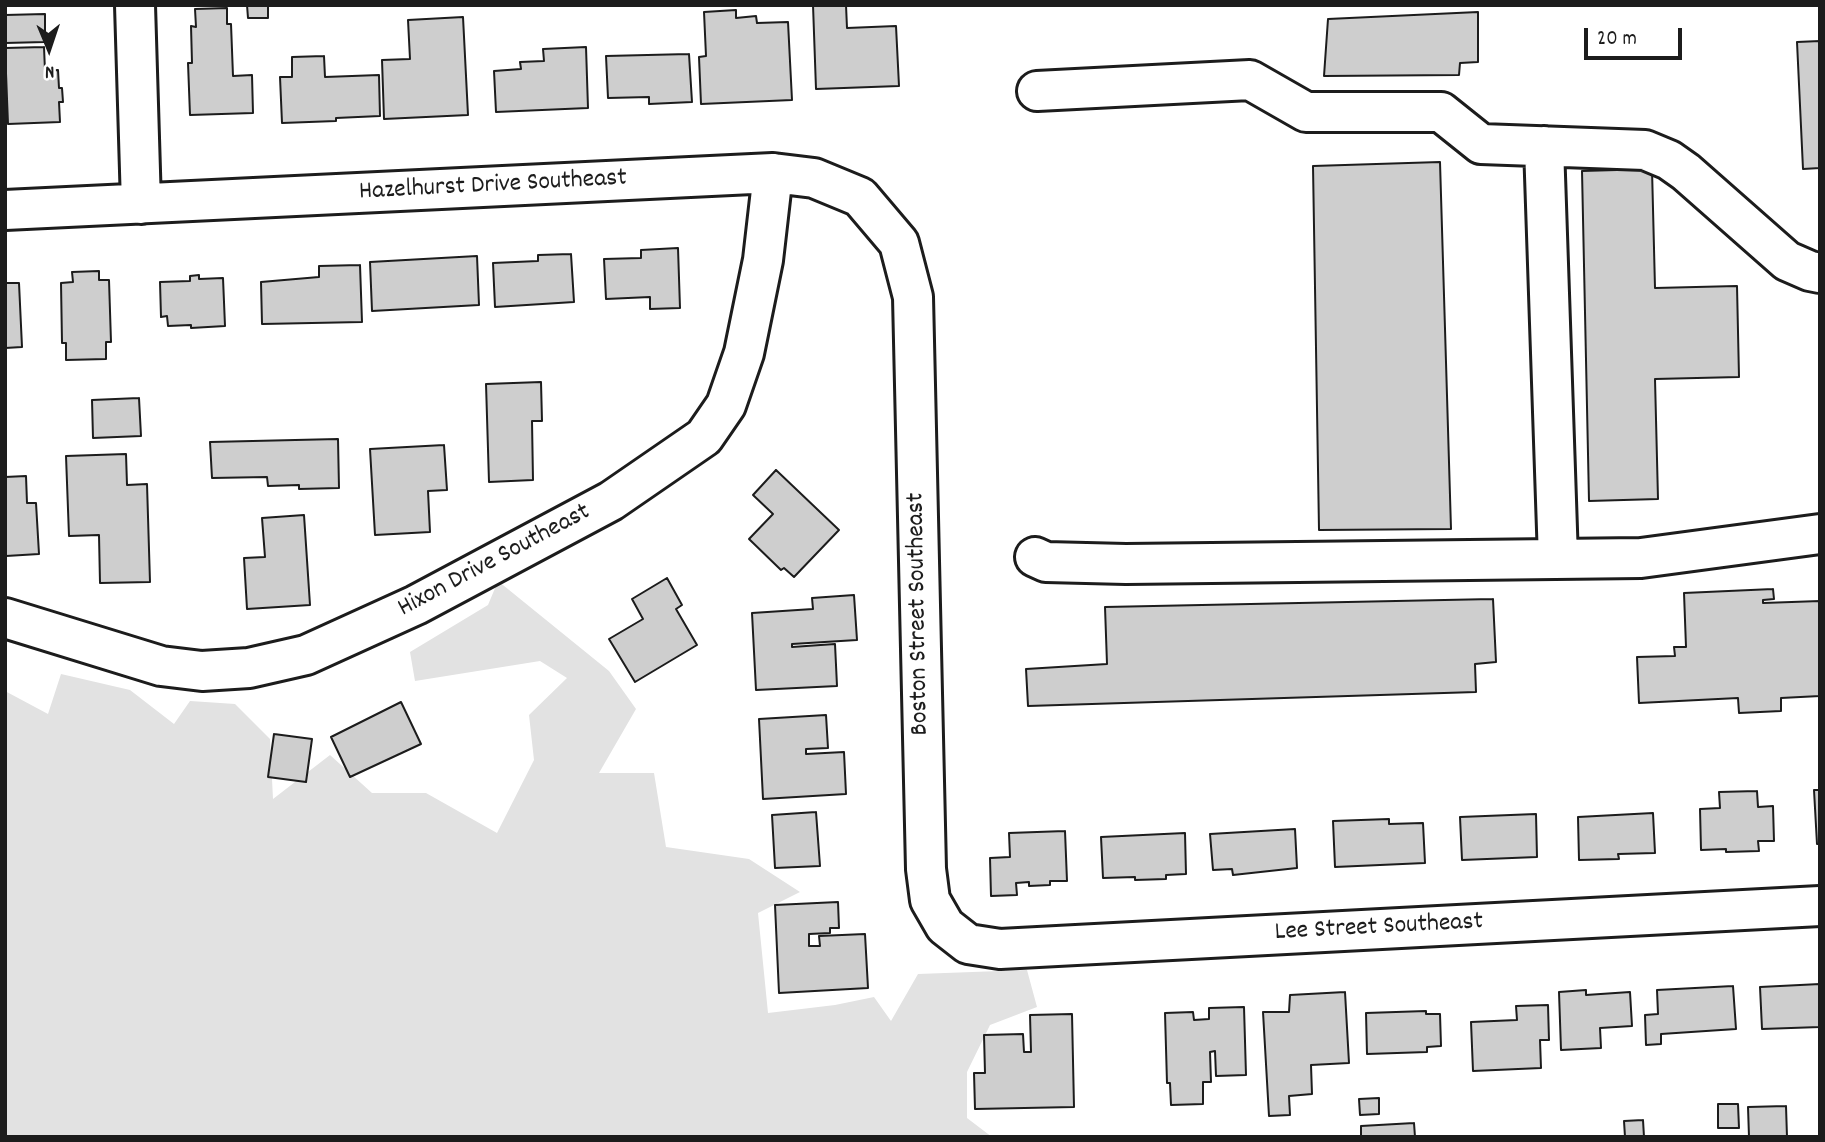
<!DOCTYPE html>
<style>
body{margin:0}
#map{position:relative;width:1825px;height:1142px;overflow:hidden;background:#fff;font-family:Dekko,sans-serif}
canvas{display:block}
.frame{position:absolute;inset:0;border:7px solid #1c1c1c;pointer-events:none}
.north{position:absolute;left:14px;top:14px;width:70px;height:70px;-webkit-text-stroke:5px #fff;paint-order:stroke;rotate:178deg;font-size:19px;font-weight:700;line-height:28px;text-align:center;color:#1c1c1c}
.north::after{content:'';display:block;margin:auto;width:24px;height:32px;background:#1c1c1c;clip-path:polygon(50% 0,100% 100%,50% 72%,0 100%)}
.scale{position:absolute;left:1584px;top:28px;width:98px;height:32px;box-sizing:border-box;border:4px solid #1c1c1c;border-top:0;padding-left:9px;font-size:21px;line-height:24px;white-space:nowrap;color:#1c1c1c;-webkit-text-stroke:5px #fff;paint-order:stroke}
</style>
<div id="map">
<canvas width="1825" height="1142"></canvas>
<div class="frame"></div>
<div class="north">N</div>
<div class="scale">20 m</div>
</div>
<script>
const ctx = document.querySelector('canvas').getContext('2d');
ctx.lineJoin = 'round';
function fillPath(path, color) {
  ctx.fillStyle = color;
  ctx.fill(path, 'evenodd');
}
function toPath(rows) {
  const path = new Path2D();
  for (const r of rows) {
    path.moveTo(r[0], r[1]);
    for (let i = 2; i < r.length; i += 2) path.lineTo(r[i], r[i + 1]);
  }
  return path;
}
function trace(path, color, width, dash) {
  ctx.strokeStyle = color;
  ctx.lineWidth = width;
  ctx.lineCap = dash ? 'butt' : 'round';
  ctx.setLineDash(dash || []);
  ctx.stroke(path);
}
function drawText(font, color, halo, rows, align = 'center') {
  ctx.font = font + ' Dekko,sans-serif';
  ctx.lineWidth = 7;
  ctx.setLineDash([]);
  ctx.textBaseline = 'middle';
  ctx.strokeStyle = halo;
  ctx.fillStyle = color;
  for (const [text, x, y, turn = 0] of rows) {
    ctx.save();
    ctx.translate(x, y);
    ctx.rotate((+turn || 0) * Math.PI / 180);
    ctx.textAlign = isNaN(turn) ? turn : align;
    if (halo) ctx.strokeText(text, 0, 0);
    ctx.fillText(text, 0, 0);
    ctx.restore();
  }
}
const green = toPath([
 [498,581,609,671,636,709,599,773,654,773,666,847,749,859,800,892,758,913,768,1013,835,1005,874,997,891,1021,918,974,1027,970,1037,1007,990,1025,967,1072,967,1118,992,1137,5,1137,5,691,48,714,61,674,130,690,174,724,190,701,235,704,270,739,273,799,330,755,372,793,426,793,497,833,534,760,529,715,567,678,540,661,415,681,410,652,488,605]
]);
const building = toPath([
 [247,5,268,5,268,18,248,18,247,5],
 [813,5,846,5,847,28,896,26,899,86,816,89,813,5],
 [227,8,227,24,231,24,233,76,252,75,253,113,190,115,188,63,192,63,191,26,196,27,195,9,227,8],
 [736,10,736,18,756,16,757,23,788,22,792,100,701,104,699,57,706,56,704,12,736,10],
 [1478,12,1478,62,1460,63,1459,75,1324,76,1328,19,1478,12],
 [45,14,45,42,5,43,5,15,45,14],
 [463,17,468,115,384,119,382,60,410,59,408,20,463,17],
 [1820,41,1820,168,1803,169,1797,42,1820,41],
 [44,47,45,71,58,70,59,88,62,88,63,102,59,102,60,122,8,124,5,48,44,47],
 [586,47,588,108,496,112,494,71,521,69,520,62,544,61,543,49,586,47],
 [689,54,692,102,649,104,649,97,608,98,606,56,689,54],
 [324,56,325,77,379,75,380,116,336,118,336,121,282,123,280,77,292,77,292,57,324,56],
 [1440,162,1451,529,1319,530,1313,166,1440,162],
 [1652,169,1655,288,1737,286,1739,377,1655,379,1658,499,1589,501,1582,171,1652,169],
 [678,248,680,308,650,309,650,297,606,299,604,259,641,258,641,250,678,248],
 [571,254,574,302,495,307,493,263,538,261,538,255,571,254],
 [477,256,479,305,372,311,370,262,477,256],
 [360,265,362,322,262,324,261,282,319,277,319,266,360,265],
 [99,271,99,280,109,280,111,342,106,342,106,359,66,360,66,343,62,343,61,283,73,282,72,272,99,271],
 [199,275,199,279,223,278,225,326,191,328,191,325,168,326,167,316,161,317,160,282,190,281,190,276,199,275],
 [5,283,19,283,22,347,5,348,5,283],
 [541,382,542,421,532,421,533,480,489,482,486,384,541,382],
 [139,398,141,436,93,438,92,400,139,398],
 [338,439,339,488,299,489,299,485,268,486,267,477,212,478,210,442,338,439],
 [444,445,447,490,428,491,430,532,375,535,370,449,444,445],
 [126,454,127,485,147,484,150,582,100,583,99,535,69,536,66,456,126,454],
 [776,470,839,530,794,577,784,568,781,570,749,539,773,514,753,495,776,470],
 [26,476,27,503,36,503,39,554,6,556,5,477,26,476],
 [304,515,310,605,247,609,244,558,265,557,262,518,304,515],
 [667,578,682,605,676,609,697,645,635,682,609,639,643,619,632,599,667,578],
 [1773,589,1774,599,1763,600,1763,603,1820,601,1820,696,1781,698,1781,711,1739,713,1738,698,1639,703,1637,657,1675,656,1674,647,1686,647,1684,593,1773,589],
 [854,595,857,640,792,644,792,647,835,644,837,686,756,690,752,613,813,609,812,598,854,595],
 [1493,599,1496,662,1475,664,1476,692,1028,706,1026,669,1107,664,1105,607,1493,599],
 [401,702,421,744,350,777,331,737,401,702],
 [826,715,828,748,806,749,806,754,844,752,846,794,763,799,759,719,826,715],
 [274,734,312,739,306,782,268,777,274,734],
 [1814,790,1820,790,1820,844,1817,844,1814,790],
 [1757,791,1758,807,1773,806,1774,841,1758,841,1759,851,1726,852,1726,849,1701,850,1700,809,1720,808,1719,792,1757,791],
 [816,812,820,866,775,868,772,815,816,812],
 [1653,813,1655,853,1618,854,1619,859,1579,860,1578,817,1653,813],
 [1536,814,1537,857,1462,860,1460,817,1536,814],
 [1389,819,1389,824,1423,823,1425,863,1335,867,1333,821,1389,819],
 [1295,829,1297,868,1233,875,1232,869,1213,870,1210,834,1295,829],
 [1065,831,1067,881,1050,881,1050,885,1029,886,1029,882,1016,883,1017,895,991,896,990,858,1010,857,1009,833,1065,831],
 [1185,833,1186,874,1166,875,1166,879,1135,880,1135,877,1103,878,1101,837,1185,833],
 [838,902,839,928,830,928,830,933,809,934,809,946,820,946,819,936,865,934,868,988,779,993,775,905,838,902],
 [1820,984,1820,1027,1762,1029,1760,987,1820,984],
 [1733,986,1736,1029,1661,1034,1661,1044,1646,1045,1645,1015,1658,1014,1657,990,1733,986],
 [1586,990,1586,995,1630,992,1632,1026,1600,1028,1601,1048,1561,1050,1559,992,1586,990],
 [1345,992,1349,1063,1311,1065,1312,1094,1289,1096,1290,1115,1269,1116,1263,1012,1289,1012,1290,995,1345,992],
 [1548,1005,1549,1040,1540,1040,1541,1068,1473,1071,1471,1022,1517,1020,1516,1006,1548,1005],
 [1244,1007,1246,1075,1216,1076,1215,1051,1210,1052,1211,1082,1203,1082,1203,1104,1171,1105,1170,1083,1167,1083,1165,1013,1193,1012,1194,1020,1209,1019,1209,1008,1244,1007],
 [1426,1011,1426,1014,1440,1014,1441,1046,1427,1047,1427,1052,1367,1054,1366,1013,1426,1011],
 [1072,1014,1074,1107,975,1109,974,1073,985,1073,984,1035,1023,1034,1024,1052,1031,1052,1030,1015,1072,1014],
 [1379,1098,1379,1114,1360,1115,1359,1099,1379,1098],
 [1718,1104,1738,1104,1739,1128,1718,1128,1718,1104],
 [1786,1106,1787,1137,1749,1137,1748,1107,1786,1106],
 [1643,1120,1644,1137,1625,1137,1624,1121,1643,1120],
 [1414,1123,1415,1137,1361,1137,1361,1126,1414,1123]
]);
const minor = toPath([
 [135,5,141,204],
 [1037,91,1250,80,1306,112,1441,112,1481,144,1645,150,1669,160,1686,172,1787,261,1810,271,1820,273],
 [1544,146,1558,559],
 [5,210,773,173,814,178,860,197,899,243,913,297,926,869,930,900,945,926,968,944,1000,949,1820,906],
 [1035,557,1046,562,1126,564,1641,558,1820,534],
 [5,618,161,666,202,671,249,668,306,655,416,605,611,501,704,437,726,405,744,353,763,260,773,173]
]);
const streetNames = [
 ["Hazelhurst Drive Southeast",493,187,-3],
 ["Hixon Drive Southeast",495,562,-28],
 ["Boston Street Southeast",920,614,-91],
 ["Lee Street Southeast",1379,929,-3]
];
fillPath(green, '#e2e2e2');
fillPath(building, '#cecece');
trace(building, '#1c1c1c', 2);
trace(minor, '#1c1c1c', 44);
trace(minor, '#fff', 38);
drawText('26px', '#1c1c1c', '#fff', streetNames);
</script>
